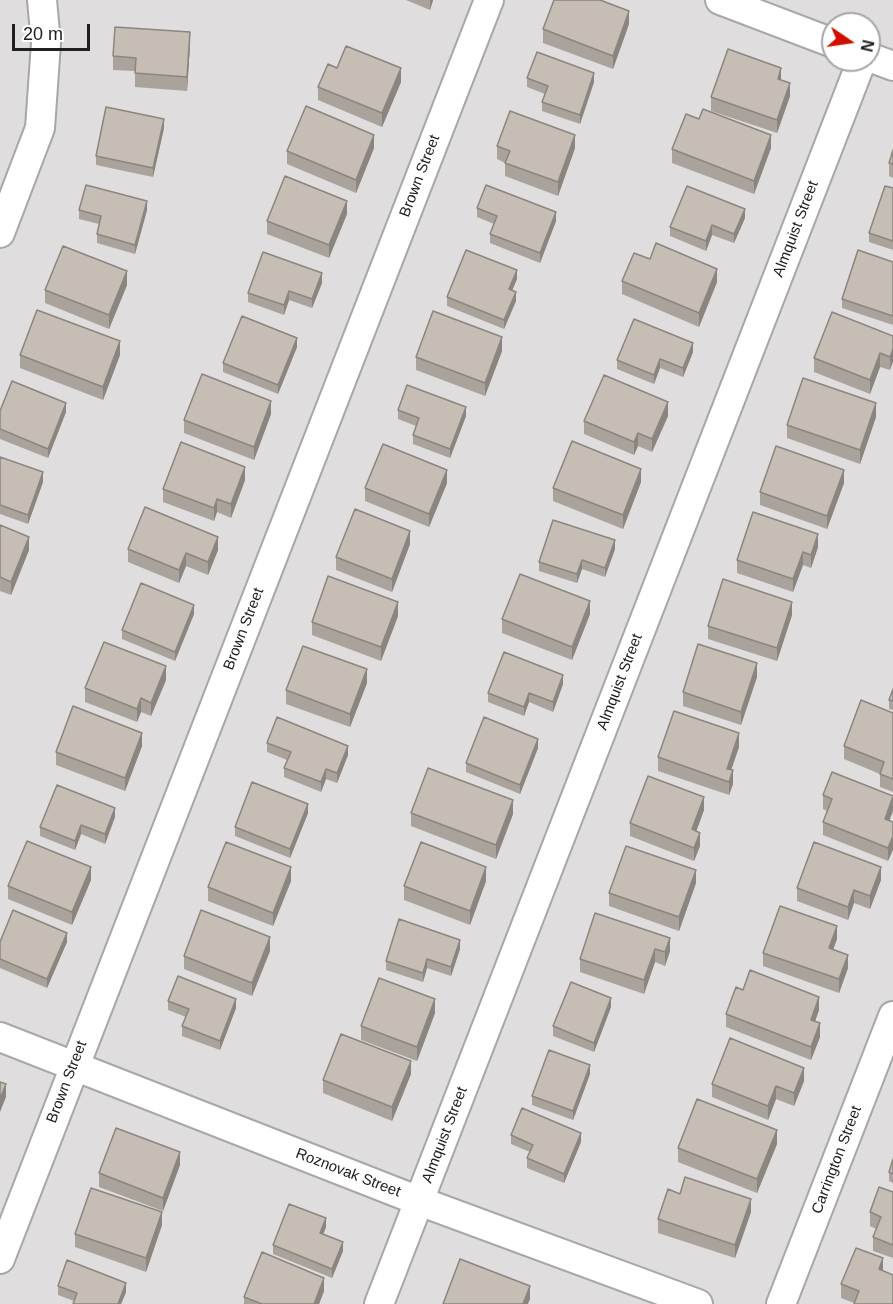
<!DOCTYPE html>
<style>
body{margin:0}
#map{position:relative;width:893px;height:1304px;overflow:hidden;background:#f2efe6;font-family:Arial,sans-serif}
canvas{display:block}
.north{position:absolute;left:821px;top:12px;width:60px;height:60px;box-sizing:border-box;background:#fff;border:2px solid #a6a6a6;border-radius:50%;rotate:103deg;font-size:16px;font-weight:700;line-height:24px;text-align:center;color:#202020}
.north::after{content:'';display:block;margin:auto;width:21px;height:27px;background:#d10f00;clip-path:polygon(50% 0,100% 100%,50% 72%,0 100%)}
.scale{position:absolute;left:12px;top:24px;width:78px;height:27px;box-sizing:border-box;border:3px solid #202020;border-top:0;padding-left:8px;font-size:18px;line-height:21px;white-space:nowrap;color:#202020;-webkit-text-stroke:4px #fff;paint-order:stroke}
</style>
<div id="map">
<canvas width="893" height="1304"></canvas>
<div class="north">N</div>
<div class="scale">20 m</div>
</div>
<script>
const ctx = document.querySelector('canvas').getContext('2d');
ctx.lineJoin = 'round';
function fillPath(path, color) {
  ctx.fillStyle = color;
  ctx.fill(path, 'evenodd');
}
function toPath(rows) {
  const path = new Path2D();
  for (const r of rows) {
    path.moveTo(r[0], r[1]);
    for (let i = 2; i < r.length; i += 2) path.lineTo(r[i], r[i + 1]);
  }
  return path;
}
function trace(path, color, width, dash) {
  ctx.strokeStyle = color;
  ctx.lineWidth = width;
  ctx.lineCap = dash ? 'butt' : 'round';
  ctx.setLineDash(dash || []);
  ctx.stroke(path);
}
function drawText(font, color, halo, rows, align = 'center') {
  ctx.font = font + ' Arial,sans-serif';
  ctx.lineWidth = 5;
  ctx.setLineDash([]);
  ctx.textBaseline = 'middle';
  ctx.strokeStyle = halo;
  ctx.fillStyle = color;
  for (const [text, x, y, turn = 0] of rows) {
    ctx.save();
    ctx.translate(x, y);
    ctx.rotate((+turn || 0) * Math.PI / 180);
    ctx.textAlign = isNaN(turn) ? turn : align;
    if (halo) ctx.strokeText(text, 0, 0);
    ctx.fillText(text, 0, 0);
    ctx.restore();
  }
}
const residential = toPath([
 [0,0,893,0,893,1304,0,1304],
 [833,24,869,24,869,60,833,60]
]);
const minor = toPath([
 [720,0,833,43],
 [869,57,893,66],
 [0,233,40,128,46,43,42,0],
 [0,1037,419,1201,698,1304],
 [0,1259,489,0],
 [379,1304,862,60],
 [781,1304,893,1016]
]);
const wall = toPath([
 [406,0,433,0,430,10],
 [629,24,613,69,543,43,543,29],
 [190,45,187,91,135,87,135,71,113,70,113,56],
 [337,68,401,82,382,127,318,100,318,87],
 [527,78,594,82,580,124,542,111,542,102,545,94,527,87],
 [781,80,790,96,777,133,711,111,711,97],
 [164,128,153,177,96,165,96,156],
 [497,146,575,148,558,196,505,176,505,163,497,159],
 [374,148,356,193,287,164,287,151],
 [771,148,754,194,672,163,672,149],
 [893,150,893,178,889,176,889,163],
 [893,188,893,250,869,242,869,233],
 [477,208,556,221,540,263,490,243,490,234,494,224,477,217],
 [79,210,147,210,135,254,97,243,97,234,99,224,79,219],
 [347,214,329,258,267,234,267,221],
 [745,218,734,243,712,235,706,251,670,236,670,227],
 [650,259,717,282,699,327,622,294,622,281],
 [893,262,893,325,842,308,842,299],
 [517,279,512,290,516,301,504,329,447,306,447,297],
 [322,283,312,308,289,300,284,315,248,302,248,293],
 [127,285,109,329,45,303,45,290],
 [893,336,890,370,880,367,870,394,814,372,814,358],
 [297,347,278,394,223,372,223,363],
 [502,351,485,396,416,370,416,357],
 [693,352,683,377,660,368,654,384,617,369,617,360],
 [20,355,120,355,103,400,20,368],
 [398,410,466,416,450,458,413,444,413,435,416,426,398,419],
 [0,411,66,412,48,458,0,439],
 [271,414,254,460,184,433,184,420],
 [668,416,652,452,638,446,634,455,584,434,584,421],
 [876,417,860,464,787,438,787,425],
 [0,457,43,482,28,524,0,514],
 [245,480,231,518,217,512,214,521,163,502,163,489],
 [641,482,623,529,553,501,553,488],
 [447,483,429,527,365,501,365,488],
 [844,483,827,529,760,505,760,492],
 [0,525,29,550,11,595,0,591],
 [410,544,392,592,336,570,336,557],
 [818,547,811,568,803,565,793,592,737,573,737,560],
 [128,549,218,550,208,575,186,566,179,583,128,562],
 [615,549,605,577,582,569,577,583,539,571,539,562],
 [194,614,175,661,122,639,122,630],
 [590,614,572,660,502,633,502,619],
 [792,615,777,661,708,639,708,626],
 [398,616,381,661,312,635,312,622],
 [757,677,741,725,683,706,683,692],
 [166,680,151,716,141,712,137,722,85,702,85,688],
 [367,683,350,727,286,704,286,690],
 [563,684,553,712,529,702,524,716,488,702,488,693],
 [893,689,893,710,889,709,889,700],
 [893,713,893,792,880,787,880,774,844,759,844,746],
 [267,743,348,755,337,783,326,779,321,792,284,777,284,768,287,760,267,752],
 [142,746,125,791,56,765,56,752],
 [739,747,731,770,733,784,729,795,658,771,658,757],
 [538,748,520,794,466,772,466,763],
 [823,795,890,820,888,861,823,835,823,822,827,811,823,809],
 [704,810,696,831,700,846,694,861,630,836,630,823],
 [308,813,290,858,235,836,235,827],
 [411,813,513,814,496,859,411,826],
 [115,817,105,844,81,834,75,850,40,836,40,827],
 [91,880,72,925,8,899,8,886],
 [881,880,870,909,854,903,848,920,797,901,797,888],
 [291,881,273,926,208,901,208,887],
 [486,881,470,925,404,900,404,886],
 [696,883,679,931,609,906,609,893],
 [595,913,670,951,665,966,655,962,644,994,580,972,580,959],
 [837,939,833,949,848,968,839,993,763,966,763,953],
 [0,942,67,942,47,988,0,968],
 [460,949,451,976,427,968,423,982,386,970,386,961],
 [270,951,252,996,184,969,184,956],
 [743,990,819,1010,815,1021,820,1037,811,1060,726,1027,726,1014],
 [168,1001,236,1008,220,1050,182,1036,182,1026,186,1017,168,1010],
 [611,1007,594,1052,553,1036,553,1026],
 [435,1013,417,1061,361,1040,361,1026],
 [411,1074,392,1121,323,1093,323,1080],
 [590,1074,573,1120,532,1105,532,1096],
 [804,1081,794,1106,776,1099,768,1120,712,1097,712,1084],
 [511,1135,581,1142,564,1183,527,1168,527,1158,530,1152,511,1144],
 [777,1144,757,1193,678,1162,678,1148],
 [893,1159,893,1183,889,1181,889,1172],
 [180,1165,163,1211,99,1187,99,1173],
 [893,1192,893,1258,873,1251,873,1237,876,1229,870,1226,870,1212],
 [751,1212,735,1258,658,1233,658,1219],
 [162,1225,146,1272,75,1247,75,1234],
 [326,1227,323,1234,343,1251,332,1278,273,1254,273,1245],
 [883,1271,854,1303,841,1298,841,1284],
 [58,1286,126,1292,121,1304,73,1304,74,1301,58,1295],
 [324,1291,319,1304,244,1304,244,1297]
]);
const shadedWall = toPath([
 [430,0,433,0,430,10],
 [629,11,629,24,613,69,613,56],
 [190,32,190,45,187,91,187,77],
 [401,68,401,82,382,127,382,113],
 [781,68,781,81,778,79],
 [594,73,594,82,580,124,580,115],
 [790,83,790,96,777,133,777,120],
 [164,119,164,128,153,177,153,168],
 [374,135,374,148,356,193,356,180],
 [575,135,575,148,558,196,558,182],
 [771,135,771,148,754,194,754,181],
 [147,201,147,210,135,254,135,245],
 [347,201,347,214,329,258,329,245],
 [745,209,745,218,734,243,734,234],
 [556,212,556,221,540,263,540,253],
 [712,225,712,235,706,251,706,241],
 [717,269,717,282,699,327,699,313],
 [517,270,517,279,509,298,509,289],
 [127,271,127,285,109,329,109,315],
 [322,273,322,283,312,308,312,299],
 [289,291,289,300,284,315,284,305],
 [516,292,516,301,504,329,504,320],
 [502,337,502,351,485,396,485,383],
 [297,338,297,347,278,394,278,385],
 [120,341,120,355,103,400,103,387],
 [693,343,693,352,683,377,683,368],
 [893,349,893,362,890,370,890,357],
 [880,353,880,367,870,394,870,380],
 [660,359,660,368,654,384,654,375],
 [271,401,271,414,254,460,254,447],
 [668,402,668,416,652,452,652,439],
 [66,403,66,412,48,458,48,449],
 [876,403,876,417,860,464,860,450],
 [466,407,466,416,450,458,450,449],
 [638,433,638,446,634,455,634,442],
 [245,467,245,480,231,518,231,504],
 [641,469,641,482,623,529,623,515],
 [447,470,447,483,429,527,429,514],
 [844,470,844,483,827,529,827,516],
 [43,472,43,482,28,524,28,515],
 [217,499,217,512,214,521,214,508],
 [410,531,410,544,392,592,392,579],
 [818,534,818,547,811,568,811,555],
 [29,537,29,550,11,595,11,582],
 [218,537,218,550,208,575,208,562],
 [615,540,615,549,605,577,605,568],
 [803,552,803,565,793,592,793,579],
 [186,553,186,566,179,583,179,570],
 [582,560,582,569,577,583,577,574],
 [590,601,590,614,572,660,572,647],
 [398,602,398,616,381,661,381,647],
 [792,602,792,615,777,661,777,648],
 [194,605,194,614,175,661,175,652],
 [757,663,757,677,741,725,741,712],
 [166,666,166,680,151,716,151,703],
 [367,669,367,683,350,727,350,714],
 [563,675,563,684,553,712,553,702],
 [529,693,529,702,524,716,524,707],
 [141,698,141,712,137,722,137,709],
 [142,733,142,746,125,791,125,778],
 [739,733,739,747,727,782,727,769],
 [538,739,538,748,520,794,520,785],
 [348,746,348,755,337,783,337,773],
 [326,769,326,779,321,792,321,782],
 [733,770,733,784,729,795,729,782],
 [704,797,704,810,692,843,692,829],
 [893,798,893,811,885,832,885,819],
 [513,800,513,814,496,859,496,845],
 [308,804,308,813,290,858,290,849],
 [115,808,115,817,105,844,105,834],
 [81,825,81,834,75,850,75,841],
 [700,833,700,846,694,861,694,848],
 [893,836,893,850,888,861,888,848],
 [91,867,91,880,72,925,72,912],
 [291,867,291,881,273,926,273,913],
 [486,867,486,881,470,925,470,911],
 [881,867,881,880,870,909,870,896],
 [696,870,696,883,679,931,679,917],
 [854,890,854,903,848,920,848,907],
 [837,926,837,939,829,961,829,948],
 [67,933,67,942,47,988,47,979],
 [270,937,270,951,252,996,252,983],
 [670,938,670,951,665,966,665,952],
 [460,940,460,949,451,976,451,967],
 [655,949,655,962,644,994,644,980],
 [848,955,848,968,839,993,839,979],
 [427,959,427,968,423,982,423,973],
 [819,997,819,1010,811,1033,811,1020],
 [611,998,611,1007,594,1052,594,1043],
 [236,999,236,1008,220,1050,220,1041],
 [435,999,435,1013,417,1061,417,1047],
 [820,1023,820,1037,811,1060,811,1047],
 [411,1061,411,1074,392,1121,392,1107],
 [590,1065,590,1074,573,1120,573,1111],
 [804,1068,804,1081,794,1106,794,1093],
 [6,1084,6,1097,0,1112,0,1099],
 [776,1086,776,1099,768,1120,768,1106],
 [777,1130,777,1144,757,1193,757,1179],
 [581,1133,581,1142,564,1183,564,1174],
 [180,1152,180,1165,163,1211,163,1198],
 [751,1199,751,1212,735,1258,735,1245],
 [162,1212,162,1225,146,1272,146,1258],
 [326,1218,326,1227,320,1242,320,1233],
 [343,1242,343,1251,332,1278,332,1269],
 [883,1258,883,1271,879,1269],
 [324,1278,324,1291,319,1304,314,1304],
 [126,1283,126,1292,121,1304,118,1304],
 [530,1286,530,1299,528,1304,523,1304]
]);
const building = toPath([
 [554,0,600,0,629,11,613,56,543,29,554,0],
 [115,27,190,32,187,77,135,73,136,58,113,56,115,27],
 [346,46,401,68,382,113,318,87,328,64,337,68,346,46],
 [728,49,781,68,778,79,790,83,777,120,711,97,728,49],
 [537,52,594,73,580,115,542,102,548,86,527,78,537,52],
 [306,106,374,135,356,180,287,151,306,106],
 [106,107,164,119,153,168,96,156,106,107],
 [703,109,771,135,754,181,672,149,686,114,699,119,703,109],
 [510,111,575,135,558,182,505,163,510,151,497,146,510,111],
 [893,150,893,164,889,163,893,150],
 [285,176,347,201,329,245,267,221,285,176],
 [86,185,147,201,135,245,97,234,101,216,79,210,86,185],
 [486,185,556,212,540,253,490,234,497,216,477,208,486,185],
 [687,186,745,209,734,234,712,225,706,241,670,227,687,186],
 [885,186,893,188,893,241,869,233,885,186],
 [656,243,717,269,699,313,622,281,634,253,650,259,656,243],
 [63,246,127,271,109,315,45,290,63,246],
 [466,250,517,270,509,289,516,292,504,320,447,297,466,250],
 [858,250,893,262,893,316,842,299,858,250],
 [263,252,322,273,312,299,289,291,284,305,248,293,263,252],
 [37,310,120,341,103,387,20,355,37,310],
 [433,311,502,337,485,383,416,357,433,311],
 [832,312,893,336,893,349,890,357,880,353,870,380,814,358,832,312],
 [242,316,297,338,278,385,223,363,242,316],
 [634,319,693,343,683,368,660,359,654,375,617,360,634,319],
 [202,374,271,401,254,447,184,420,202,374],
 [604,375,668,402,652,439,638,433,634,442,584,421,604,375],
 [803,378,876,403,860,450,787,425,803,378],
 [12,381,66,403,48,449,0,429,0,411,12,381],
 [407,385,466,407,450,449,413,435,419,418,398,410,407,385],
 [572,441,641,469,623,515,553,488,572,441],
 [181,442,245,467,231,504,217,499,214,508,163,489,181,442],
 [383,444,447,470,429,514,365,488,383,444],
 [776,446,844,470,827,516,760,492,776,446],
 [0,457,43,472,28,515,0,505,0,457],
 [145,507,218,537,208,562,186,553,179,570,128,549,145,507],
 [355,509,410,531,392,579,336,557,355,509],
 [753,512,818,534,811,555,803,552,793,579,737,560,753,512],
 [553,520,615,540,605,568,582,560,577,574,539,562,553,520],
 [0,525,29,537,11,582,0,577,0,525],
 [520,574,590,601,572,647,502,619,520,574],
 [328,576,398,602,381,647,312,622,328,576],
 [723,579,792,602,777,648,708,626,723,579],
 [141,583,194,605,175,652,122,630,141,583],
 [104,642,166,666,151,703,141,698,137,709,85,688,104,642],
 [698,644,757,663,741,712,683,692,698,644],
 [303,646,367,669,350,714,286,690,303,646],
 [504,652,563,675,553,702,529,693,524,707,488,693,504,652],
 [893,689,893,701,889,700,893,689],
 [861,700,893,713,893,779,880,774,884,762,844,746,861,700],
 [73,706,142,733,125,778,56,752,73,706],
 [674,711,739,733,727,769,733,770,729,782,658,757,674,711],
 [277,717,348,746,337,773,326,769,321,782,284,768,291,752,267,743,277,717],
 [484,717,538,739,520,785,466,763,484,717],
 [428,768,513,800,496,845,411,813,428,768],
 [832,772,893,796,885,819,893,822,893,836,888,848,823,822,832,799,823,795,832,772],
 [648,776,704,797,692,829,700,833,694,848,630,823,648,776],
 [252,782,308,804,290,849,235,827,252,782],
 [57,785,115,808,105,834,81,825,75,841,40,827,57,785],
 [27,841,91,867,72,912,8,886,27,841],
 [226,842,291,867,273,913,208,887,226,842],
 [421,842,486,867,470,911,404,886,421,842],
 [814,842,881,867,870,896,854,890,848,907,797,888,814,842],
 [626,846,696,870,679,917,609,893,626,846],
 [780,906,837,926,829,948,848,955,839,979,763,953,780,906],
 [13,910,67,933,47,979,0,959,0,942,13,910],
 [201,910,270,937,252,983,184,956,201,910],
 [595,913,670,938,665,952,655,949,644,980,580,959,595,913],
 [399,919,460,940,451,967,427,959,423,973,386,961,399,919],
 [750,970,819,997,811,1020,820,1023,811,1047,726,1014,736,987,743,990,750,970],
 [178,976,236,999,220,1041,182,1026,189,1009,168,1001,178,976],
 [379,978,435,999,417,1047,361,1026,379,978],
 [571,982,611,998,594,1043,553,1026,571,982],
 [341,1034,411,1061,392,1107,323,1080,341,1034],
 [730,1038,804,1068,794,1093,776,1086,768,1106,712,1084,730,1038],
 [549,1050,590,1065,573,1111,532,1096,549,1050],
 [0,1082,6,1084,0,1099,0,1082],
 [697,1099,777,1130,757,1179,678,1148,697,1099],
 [522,1108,581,1133,564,1174,527,1158,533,1145,511,1135,522,1108],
 [116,1128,180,1152,163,1198,99,1173,116,1128],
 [893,1159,893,1174,889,1172,893,1159],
 [685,1177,751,1199,735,1245,658,1219,668,1189,680,1194,685,1177],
 [879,1187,893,1192,893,1245,873,1237,881,1217,870,1212,879,1187],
 [91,1188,162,1212,146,1258,75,1234,91,1188],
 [289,1204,326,1218,320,1233,343,1242,332,1269,273,1245,289,1204],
 [856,1248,883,1258,879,1269,893,1275,893,1304,854,1304,859,1291,841,1284,856,1248],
 [262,1252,324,1278,314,1304,262,1304,244,1297,262,1252],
 [460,1259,530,1286,523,1304,443,1304,460,1259],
 [67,1260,126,1283,118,1304,73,1304,77,1293,58,1286,67,1260]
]);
const streetNames = [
 ["Brown Street",420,176,-69],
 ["Almquist Street",796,229,-69],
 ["Brown Street",244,629,-69],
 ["Almquist Street",620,682,-69],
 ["Brown Street",67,1082,-69],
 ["Almquist Street",445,1135,-69],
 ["Carrington Street",837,1160,-69],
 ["Roznovak Street",348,1173,21]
];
fillPath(residential, '#dfdddd');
trace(minor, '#a7a7a7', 32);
trace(minor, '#fff', 28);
fillPath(wall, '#aaa39c');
fillPath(shadedWall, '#8b857f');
fillPath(building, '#c6beb5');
trace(building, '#8b857f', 1.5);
drawText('15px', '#202020', '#fff', streetNames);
</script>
